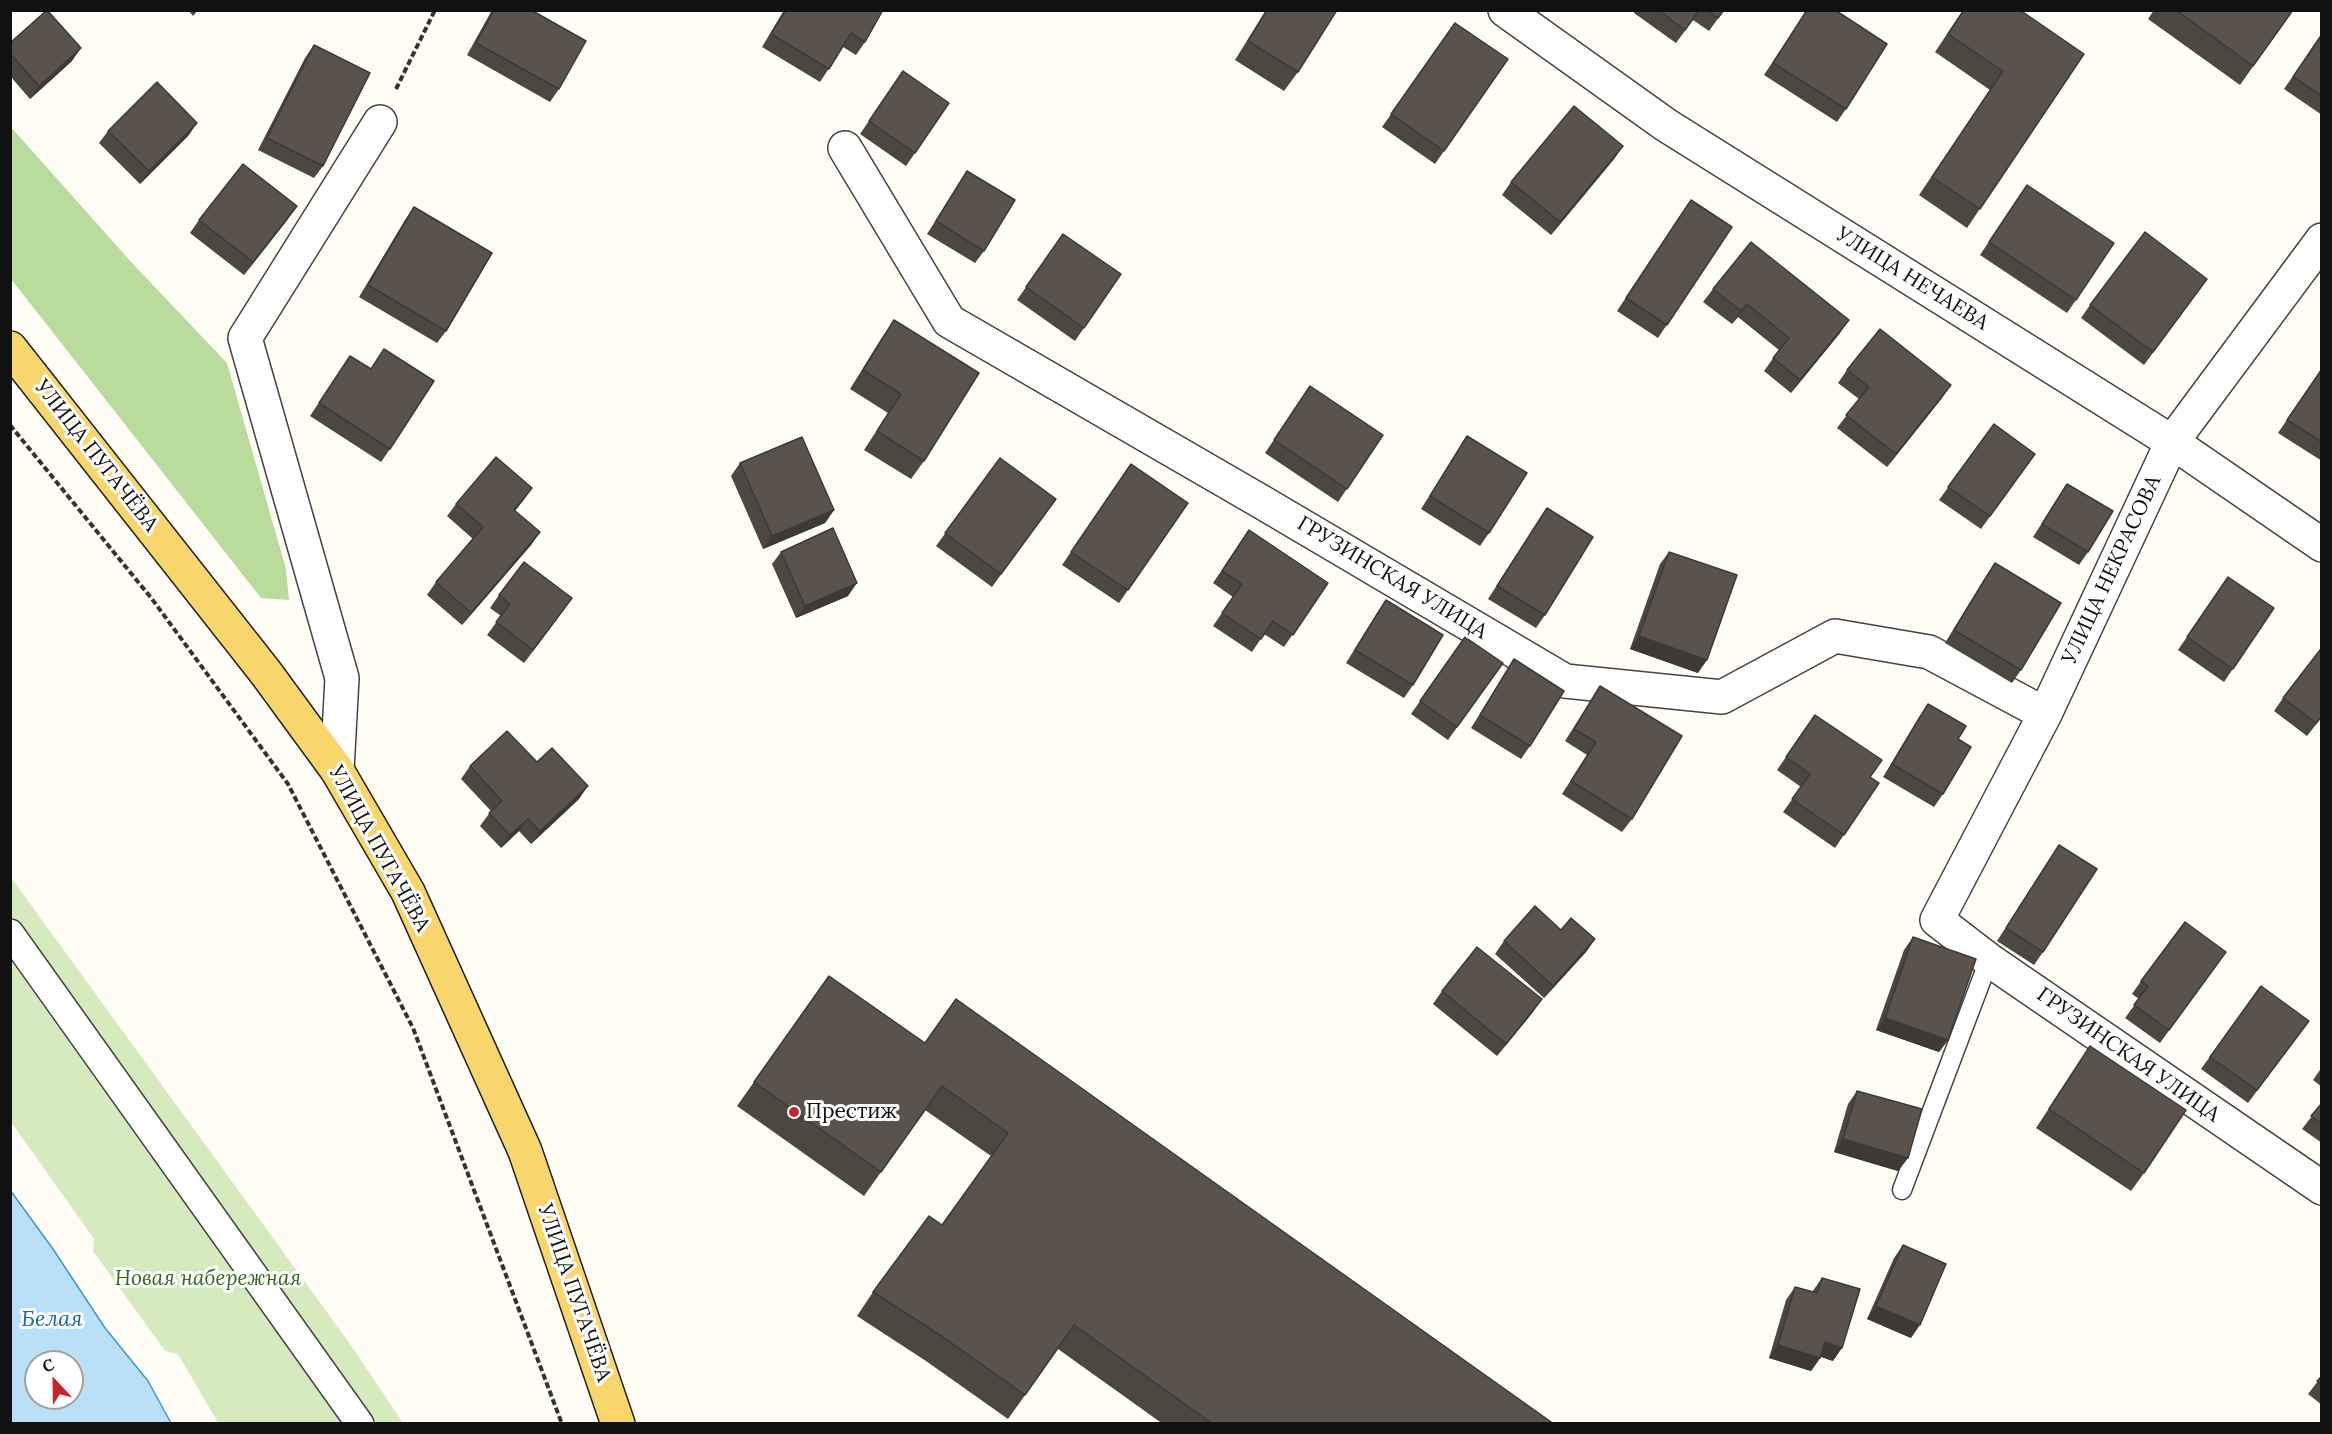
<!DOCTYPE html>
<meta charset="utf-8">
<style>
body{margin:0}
#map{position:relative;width:2332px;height:1434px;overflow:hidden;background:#fffdf5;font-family:Lora,serif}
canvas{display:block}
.frame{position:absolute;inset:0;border:12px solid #111;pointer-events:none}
.north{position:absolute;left:24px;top:1350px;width:60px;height:60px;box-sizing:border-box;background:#fff;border:2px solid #a0a0a0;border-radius:50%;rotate:338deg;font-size:16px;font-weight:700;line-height:24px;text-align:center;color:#111}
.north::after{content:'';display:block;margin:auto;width:21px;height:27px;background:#c4262e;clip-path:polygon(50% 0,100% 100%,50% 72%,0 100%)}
</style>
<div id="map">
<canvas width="2332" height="1434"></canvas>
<div class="frame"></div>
<div class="north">С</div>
</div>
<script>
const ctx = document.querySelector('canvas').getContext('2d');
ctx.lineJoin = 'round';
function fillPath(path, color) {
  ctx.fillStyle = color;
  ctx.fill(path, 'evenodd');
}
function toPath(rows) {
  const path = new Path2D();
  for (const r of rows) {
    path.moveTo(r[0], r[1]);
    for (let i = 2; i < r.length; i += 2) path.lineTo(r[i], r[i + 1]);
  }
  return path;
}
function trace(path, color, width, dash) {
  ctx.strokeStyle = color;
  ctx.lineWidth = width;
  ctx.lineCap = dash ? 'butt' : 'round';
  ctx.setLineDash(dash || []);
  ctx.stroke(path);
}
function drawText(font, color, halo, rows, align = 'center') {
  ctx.font = font + ' Lora,serif';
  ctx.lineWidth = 6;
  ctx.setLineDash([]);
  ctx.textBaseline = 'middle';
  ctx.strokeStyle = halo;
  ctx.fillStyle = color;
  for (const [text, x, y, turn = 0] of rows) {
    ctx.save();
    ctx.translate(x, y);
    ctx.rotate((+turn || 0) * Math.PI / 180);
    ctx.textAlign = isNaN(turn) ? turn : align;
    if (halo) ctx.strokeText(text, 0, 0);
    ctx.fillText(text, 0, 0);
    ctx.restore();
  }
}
const green = toPath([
 [10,876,350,1344,403,1423,218,1423,178,1354,165,1351,93,1251,94,1239,11,1122]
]);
const forest = toPath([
 [10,126,132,263,227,363,286,569,289,600,261,598,11,279]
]);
const water = toPath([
 [10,1190,53,1249,105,1328,148,1381,171,1423,11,1423,10,1190],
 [36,1362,72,1362,72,1398,36,1398,36,1362]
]);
const path = toPath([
 [396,89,435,10],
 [10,425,152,599,288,784,413,1028,562,1424]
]);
const service = toPath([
 [1902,1190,1989,960]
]);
const pedestrian = toPath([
 [10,933,360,1424]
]);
const minor = toPath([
 [1505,10,1666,125,2172,442,2322,545],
 [845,148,949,321,1260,501,1565,681,1722,697,1835,636,1929,652,2045,714],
 [2322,240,2172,442,2045,714,1937,920,1989,960,2322,1188],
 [337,770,342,678,245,338,380,122]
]);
const primary = toPath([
 [10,348,266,673,337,770,408,892,525,1151,618,1424]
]);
const wall = toPath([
 [188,10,198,10,193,16],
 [492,10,531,10,559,89,550,102,467,55],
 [784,10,883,10,865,42,856,55,843,47,820,82,762,47],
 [1266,10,1337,10,1298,72,1284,91,1235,60],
 [1636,10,1724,10,1709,31,1693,20,1676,43,1634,13],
 [1807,10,1835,10,1846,109,1837,122,1764,75],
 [1963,10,2084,54,1967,228,1919,195,1990,90,1935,52],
 [2154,10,2293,10,2240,85,2148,19],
 [1455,23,1508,59,1435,164,1382,127],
 [2322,34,2322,115,2284,89],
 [10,43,72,61,30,99,10,76],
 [314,45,323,166,314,178,258,150,305,58],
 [903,71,915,153,906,166,860,134],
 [197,123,188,136,140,184,99,143,108,131],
 [1623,146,1614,159,1551,235,1502,195,1511,182],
 [967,171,984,251,975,263,927,234],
 [2018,198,2076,300,2067,313,1980,255],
 [414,207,446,331,437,343,359,297,405,220],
 [1682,213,1732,227,1658,338,1617,311],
 [288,219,244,275,190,233,199,220],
 [1063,234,1121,274,1075,341,1017,300],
 [2207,279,2144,365,2081,318,2090,305],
 [1713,289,1840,333,1791,393,1764,371,1779,350,1738,317,1732,324,1703,302],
 [894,320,924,461,911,479,864,450,888,413,850,389,881,339],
 [384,349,390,449,381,462,310,416,350,356,371,369],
 [2322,368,2322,461,2278,433],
 [1847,370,1942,398,1887,467,1837,428,1859,399,1838,383],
 [1310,386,1383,435,1338,502,1265,453],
 [1994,424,2035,454,1981,529,1939,500],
 [1467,436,1489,533,1480,546,1421,509],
 [1000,458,1056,499,992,587,936,546],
 [740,463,834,510,825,523,763,549,731,476],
 [1131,464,1188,503,1119,603,1062,565],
 [2067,484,2088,552,2079,565,2033,537],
 [532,488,515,511,540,532,531,545,462,625,427,595,436,582,473,539,447,516,456,504],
 [1547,508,1545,615,1536,628,1488,599],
 [1249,530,1328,583,1284,647,1264,634,1252,652,1213,626,1233,597,1213,583],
 [781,552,848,596,796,618,772,564],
 [1669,552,1698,673,1630,649,1660,564],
 [1995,563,2021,670,2012,683,1945,643,1986,576],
 [2228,577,2274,608,2224,682,2178,650],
 [499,595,572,598,524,663,487,635,501,616,490,608],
 [1386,600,1413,685,1404,698,1346,663,1377,613],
 [1465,637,1503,663,1448,740,1411,714],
 [2322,652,2322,717,2307,736,2274,711,2283,698],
 [1514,659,1530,746,1521,759,1471,728],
 [1600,686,1632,819,1622,832,1562,794,1587,755,1565,741],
 [1928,704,1958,739,1943,794,1934,807,1883,777,1919,717],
 [1815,715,1870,777,1879,783,1835,848,1783,812,1801,787,1777,770],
 [537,762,579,799,531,844,519,831,501,848,480,826,491,811,461,779,470,766],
 [2059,845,2043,952,2034,965,1997,941],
 [1913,937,1948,1040,1939,1052,1876,1030,1904,950],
 [1595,939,1586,952,1544,998,1495,954,1504,941],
 [2226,952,2160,1043,2125,1018,2139,999,2132,994,2141,981],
 [829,976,925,1043,1554,1424,1163,1424,1058,1349,1008,1419,926,1361,857,1316,873,1292,942,1225,991,1156,925,1110,864,1196,737,1106],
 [2261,986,2309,1021,2248,1103,2201,1069],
 [1442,991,1533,1012,1497,1056,1433,1004],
 [2090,1046,2144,1173,2131,1191,2036,1128],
 [2322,1067,2322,1087,2313,1080],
 [1857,1091,1908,1158,1898,1171,1834,1152,1848,1104],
 [2322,1103,2322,1143,2302,1129],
 [1903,1245,1911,1338,1867,1319,1894,1258],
 [1822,1278,1833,1361,1821,1357,1811,1371,1769,1358,1786,1300,1795,1287,1812,1292],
 [2322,1376,2322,1405,2308,1394]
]);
const shadedWall = toPath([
 [81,48,72,61,30,99,39,86],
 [197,123,188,136,140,184,149,171],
 [1623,146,1614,159,1551,235,1560,222],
 [297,206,288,219,244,275,253,262],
 [1747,304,1738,317,1732,324,1741,311],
 [1849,320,1840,333,1791,393,1800,380],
 [1951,385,1942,398,1887,467,1896,454],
 [532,488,523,501,505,523,514,510],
 [834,510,825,523,763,549,772,536],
 [540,532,531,545,462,625,471,613],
 [857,583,848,596,796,618,805,606],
 [572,598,563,611,524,663,533,650],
 [1639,636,1707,660,1698,673,1630,649],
 [588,786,579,799,531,844,540,831],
 [528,819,519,831,501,848,510,835],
 [1595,939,1586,952,1544,998,1553,986],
 [1542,999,1533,1012,1497,1056,1506,1044],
 [1885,1018,1948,1040,1939,1052,1876,1030],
 [1843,1139,1908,1158,1898,1171,1834,1152],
 [1876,1306,1920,1325,1911,1338,1867,1319],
 [1825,1342,1842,1348,1833,1361,1816,1355],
 [1778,1345,1820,1358,1811,1371,1769,1358]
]);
const building = toPath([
 [47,10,81,48,39,86,10,53,10,43,47,10],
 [494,10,531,10,586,41,559,89,476,43,494,10],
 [786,10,883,10,865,42,851,33,829,69,771,34,786,10],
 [1267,10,1337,10,1298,72,1248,41,1267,10],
 [1658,10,1699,10,1685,30,1658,10],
 [1707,10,1724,10,1718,18,1707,10],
 [1807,10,1835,10,1887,44,1846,109,1773,63,1807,10],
 [1964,10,2020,10,2084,54,1980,209,1932,177,2003,71,1948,34,1964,10],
 [2176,10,2293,10,2253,66,2176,10],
 [1455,23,1508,59,1444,151,1391,114,1455,23],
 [2322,34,2322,96,2293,77,2322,34],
 [314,45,370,73,323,166,267,138,314,45],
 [903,71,949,103,915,153,869,121,903,71],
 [157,82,197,123,149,171,108,131,157,82],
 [1574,106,1623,146,1560,222,1511,182,1574,106],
 [243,164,297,206,253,262,199,220,243,164],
 [967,171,1015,200,984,251,936,221,967,171],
 [2027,185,2114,243,2076,300,1989,242,2027,185],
 [1691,200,1732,227,1667,325,1626,298,1691,200],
 [414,207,492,253,446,331,368,285,414,207],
 [2145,232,2207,279,2153,352,2090,305,2145,232],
 [1063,234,1121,274,1084,328,1026,287,1063,234],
 [1751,242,1849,320,1800,380,1773,358,1789,338,1747,304,1741,311,1713,289,1751,242],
 [894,320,979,373,924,461,877,431,901,394,863,370,894,320],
 [1880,329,1951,385,1896,454,1846,415,1869,387,1847,370,1880,329],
 [384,349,434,381,390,449,319,403,350,356,371,369,384,349],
 [2322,369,2322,442,2287,420,2322,369],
 [1310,386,1383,435,1347,489,1274,440,1310,386],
 [1994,424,2035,454,1990,516,1948,487,1994,424],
 [1467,436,1527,473,1489,533,1430,496,1467,436],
 [802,437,834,510,772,536,740,463,802,437],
 [496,457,532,488,514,510,540,532,471,613,436,582,483,527,456,504,496,457],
 [1000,458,1056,499,1001,574,945,533,1000,458],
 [1131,464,1188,503,1128,590,1071,552,1131,464],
 [2067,484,2113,511,2088,552,2042,524,2067,484],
 [1547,508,1593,537,1545,615,1497,586,1547,508],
 [833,528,857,583,805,606,781,552,833,528],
 [1249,530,1328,583,1293,635,1273,621,1261,639,1222,613,1242,584,1222,571,1249,530],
 [1669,552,1737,575,1707,660,1639,636,1669,552],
 [524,562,572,598,533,650,496,622,510,604,499,595,524,562],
 [1995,563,2061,603,2021,670,1954,630,1995,563],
 [2228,577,2274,608,2233,669,2187,637,2228,577],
 [1386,600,1443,635,1413,685,1355,650,1386,600],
 [1465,637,1503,663,1457,727,1420,701,1465,637],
 [2320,650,2322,652,2322,716,2316,723,2283,698,2320,650],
 [1514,659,1564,691,1530,746,1480,715,1514,659],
 [1600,686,1682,736,1632,819,1571,781,1596,742,1574,729,1600,686],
 [1928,704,1966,726,1958,739,1971,747,1943,794,1892,764,1928,704],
 [1815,715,1882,760,1870,777,1879,783,1844,835,1792,799,1810,774,1786,757,1815,715],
 [507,731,537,762,552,748,588,786,540,831,528,819,510,835,489,813,502,801,470,766,507,731],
 [2059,845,2097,869,2043,952,2006,928,2059,845],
 [1535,906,1561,930,1571,918,1595,939,1553,986,1504,941,1535,906],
 [2185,922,2226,952,2169,1030,2134,1005,2148,986,2141,981,2185,922],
 [1913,937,1976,959,1948,1040,1885,1018,1913,937],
 [1477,947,1542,999,1506,1044,1442,991,1477,947],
 [829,976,925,1043,956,999,1554,1424,1213,1424,1074,1325,1025,1395,943,1337,873,1292,929,1216,942,1225,1008,1133,942,1086,881,1172,754,1082,829,976],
 [2261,986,2309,1021,2257,1090,2210,1057,2261,986],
 [2090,1046,2186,1110,2144,1173,2049,1109,2090,1046],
 [1857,1091,1922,1109,1908,1158,1843,1139,1857,1091],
 [2322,1103,2322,1124,2311,1116,2322,1103],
 [1903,1245,1946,1264,1920,1325,1876,1306,1903,1245],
 [1822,1278,1860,1289,1842,1348,1825,1342,1820,1358,1778,1345,1795,1287,1817,1293,1822,1278],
 [2322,1376,2322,1385,2317,1381,2322,1376]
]);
const markers = [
 [794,1112,6,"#c4262e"]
];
const streetNames = [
 ["УЛИЦА НЕЧАЕВА",1912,279,32],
 ["УЛИЦА ПУГАЧЁВА",96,456,52],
 ["УЛИЦА НЕКРАСОВА",2112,570,-65],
 ["ГРУЗИНСКАЯ УЛИЦА",1392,578,31],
 ["УЛИЦА ПУГАЧЁВА",379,849,61],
 ["ГРУЗИНСКАЯ УЛИЦА",2128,1055,35],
 ["УЛИЦА ПУГАЧЁВА",574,1293,71]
];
const poiNames = [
 ["Престиж",806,1112]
];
const parkNames = [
 ["Новая набережная",208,1279]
];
const waterNames = [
 ["Белая",52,1320]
];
fillPath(green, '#d5ebbd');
fillPath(forest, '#b9dc9c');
fillPath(water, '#b9e0f7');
trace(water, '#3f96cf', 1.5);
trace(service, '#444', 21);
trace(pedestrian, '#444', 30);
trace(minor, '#444', 36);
trace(primary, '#222', 36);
trace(path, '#333', 4, [6, 3]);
trace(service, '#fff', 18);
trace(pedestrian, '#fff', 27);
trace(minor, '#fff', 33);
trace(primary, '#f9d66b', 33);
fillPath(wall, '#4d4742');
fillPath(shadedWall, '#3f3936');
fillPath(building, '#5a524d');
trace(building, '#3f3936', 1.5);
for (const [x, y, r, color] of markers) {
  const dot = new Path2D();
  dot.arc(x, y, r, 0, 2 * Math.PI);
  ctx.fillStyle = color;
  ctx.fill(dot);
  trace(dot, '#fff', 2);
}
drawText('21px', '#111', '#fff', streetNames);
drawText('21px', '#111', '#fff', poiNames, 'left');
drawText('italic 21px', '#2f6b1f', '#fff', parkNames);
drawText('italic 22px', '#1768a6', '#fff', waterNames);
</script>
